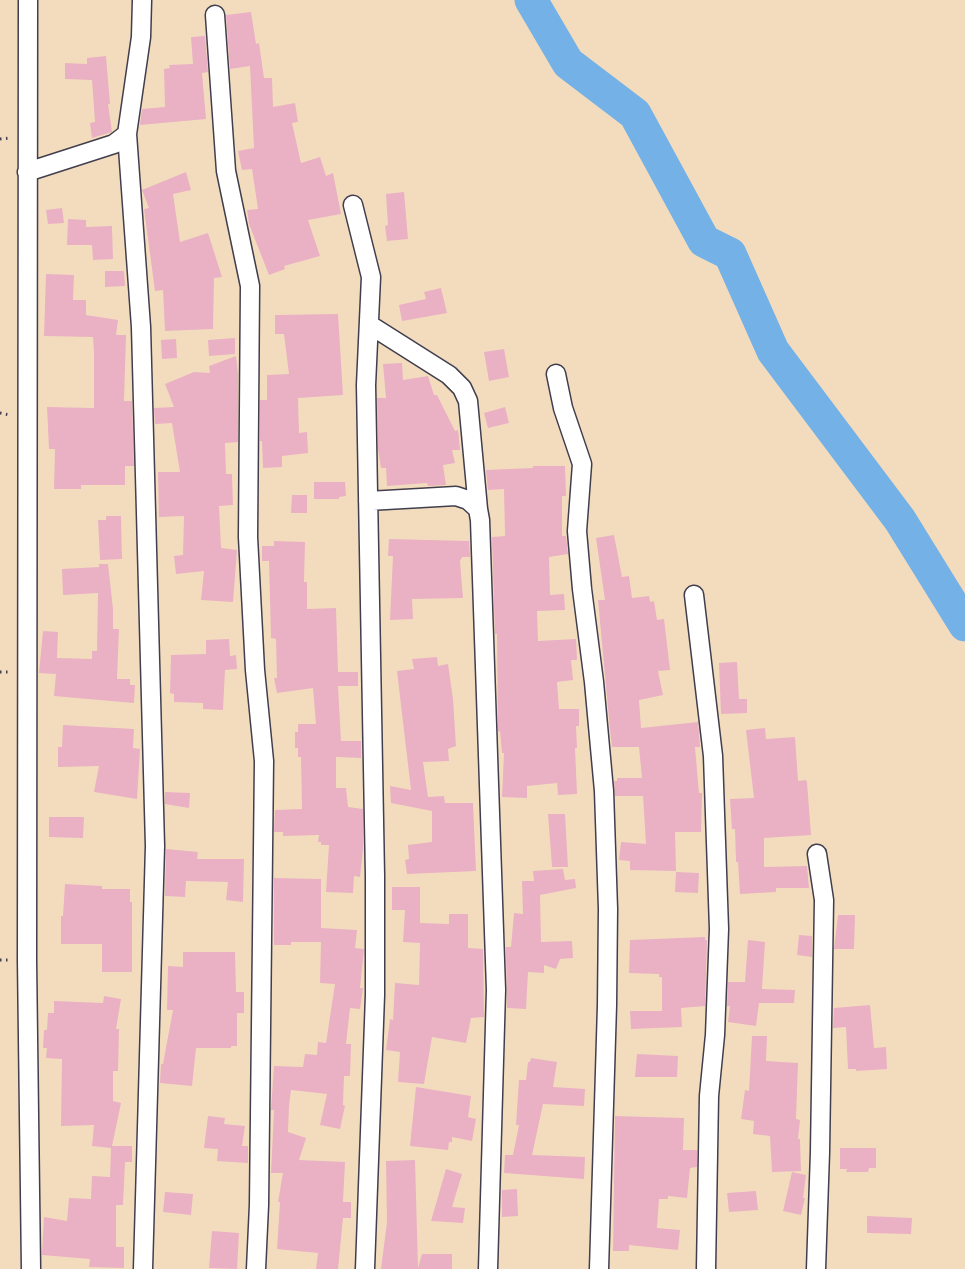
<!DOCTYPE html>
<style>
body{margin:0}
canvas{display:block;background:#f3dcbd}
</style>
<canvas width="965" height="1269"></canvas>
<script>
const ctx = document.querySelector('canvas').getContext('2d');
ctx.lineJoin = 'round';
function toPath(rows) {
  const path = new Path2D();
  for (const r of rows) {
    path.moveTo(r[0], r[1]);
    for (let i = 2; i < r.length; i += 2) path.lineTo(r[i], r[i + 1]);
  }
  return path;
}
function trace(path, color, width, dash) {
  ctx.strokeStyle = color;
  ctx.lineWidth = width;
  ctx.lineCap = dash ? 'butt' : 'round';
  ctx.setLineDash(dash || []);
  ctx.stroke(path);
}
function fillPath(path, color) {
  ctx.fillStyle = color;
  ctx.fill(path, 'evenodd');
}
const river = toPath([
 [531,0,568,63,635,114,704,241,730,254,773,351,900,520,965,625]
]);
const building = toPath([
 [251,12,256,44,259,43,264,78,272,78,273,107,295,103,298,122,292,123,301,163,320,157,326,176,333,173,341,214,308,220,320,256,284,266,285,269,269,275,249,224,247,210,258,209,252,169,242,170,238,151,254,148,250,66,230,69,226,15],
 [205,36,208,72,202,73,206,119,140,125,142,109,165,107,164,69,170,68,169,65,193,64,191,37],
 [106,56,110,104,108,104,112,132,92,138,90,123,95,122,92,80,65,79,65,63,87,64,87,58],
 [186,172,191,190,173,194,180,242,208,233,222,277,214,278,213,329,165,331,163,290,155,291,144,209,149,208,142,190],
 [404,192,408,239,387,241,385,226,388,225,386,194],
 [62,208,64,223,48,224,46,210],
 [68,219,86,220,86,227,112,226,113,259,93,260,92,245,67,245],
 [105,271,124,271,125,286,105,287],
 [46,274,74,275,73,300,86,300,86,315,118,320,116,335,126,335,124,401,132,401,134,466,125,466,125,485,81,485,81,489,54,489,55,449,49,449,47,407,94,408,94,353,93,337,44,336],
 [441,288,447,313,402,321,399,305,426,299,424,292],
 [338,314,343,395,298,398,299,433,307,432,308,453,282,456,282,467,263,468,262,441,260,441,260,400,267,400,267,375,289,374,284,334,275,334,275,315],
 [235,338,235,354,209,356,208,340],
 [176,339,177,358,162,359,161,340],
 [504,349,509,377,489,381,484,352],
 [236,356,238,374,238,442,225,443,226,474,232,474,233,505,219,506,221,548,237,550,233,602,201,600,204,571,176,574,174,556,183,555,184,516,159,517,158,472,180,472,172,423,155,424,154,408,174,407,165,384,194,372,210,373,209,366],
 [402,363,403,380,428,376,434,395,437,395,455,431,458,430,460,450,452,450,455,463,443,465,446,485,428,486,427,483,387,486,386,468,381,468,378,449,377,398,386,398,383,364],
 [505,407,509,423,488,428,484,413],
 [533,466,565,466,566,496,562,496,562,536,566,536,568,554,549,557,550,595,564,594,565,610,537,611,538,641,576,639,577,660,571,660,573,680,557,682,559,709,579,709,579,726,576,726,577,748,575,748,577,794,558,795,557,783,527,786,527,798,502,797,504,753,502,753,500,731,498,731,497,634,495,634,492,537,505,536,504,489,488,490,486,470,533,468],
 [314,482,345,482,346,496,339,497,339,499,314,499],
 [292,495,307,495,307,513,291,513],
 [106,516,121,516,122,559,100,560,98,520,106,520],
 [614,535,622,577,629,576,632,598,649,596,650,602,654,601,657,620,664,619,670,670,658,671,663,695,639,700,641,728,698,722,700,747,695,747,699,793,702,793,701,832,675,832,676,871,630,870,630,861,619,860,621,842,646,844,643,796,615,796,614,781,617,781,617,778,642,778,639,747,612,747,610,729,598,600,605,600,596,538],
 [389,539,469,541,470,557,462,557,460,561,463,598,412,599,413,619,390,620,393,556,388,556],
 [274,541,305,542,304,582,307,582,307,609,336,608,338,672,358,672,358,686,338,686,341,741,361,741,361,758,336,757,336,788,346,788,348,807,363,809,363,849,360,877,354,876,353,893,326,892,329,845,321,845,321,842,318,842,319,835,283,836,283,832,274,832,275,810,302,809,301,757,298,757,298,748,295,748,295,732,298,732,298,724,316,724,313,688,277,693,274,678,277,678,276,639,271,638,269,561,262,561,262,546,274,546],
 [99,564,108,564,113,609,113,629,119,629,117,679,130,679,130,685,135,685,134,703,54,696,56,674,39,673,43,631,58,632,57,658,92,659,92,651,97,651,98,593,63,595,62,569,99,567],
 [229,639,230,656,236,655,237,669,225,670,223,710,203,709,203,703,174,702,174,694,170,693,171,655,206,654,206,640],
 [437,657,438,666,448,664,453,699,456,746,448,749,449,761,423,762,428,797,444,796,445,803,473,803,476,871,407,874,405,860,409,859,408,845,432,842,432,811,391,803,390,786,411,790,397,671,414,669,412,659],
 [737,662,739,699,747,699,747,713,721,714,719,663],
 [63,725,134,729,133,748,140,749,137,799,94,792,99,766,58,767,58,747,62,747],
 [765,728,766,739,795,737,798,781,806,780,807,782,811,835,764,838,764,867,807,866,809,888,776,888,776,892,740,894,738,862,736,862,735,829,732,829,730,799,754,798,746,730],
 [165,792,190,793,189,808,165,804],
 [548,814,565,814,568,867,552,867],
 [49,817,84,817,83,838,49,837],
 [166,849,198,852,197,859,244,859,243,902,226,900,228,882,186,881,185,897,165,896],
 [563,869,565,880,575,879,576,888,540,895,541,942,572,941,573,958,560,959,556,969,544,965,544,973,528,972,526,1009,507,1008,506,947,511,947,514,913,523,914,522,881,534,881,533,871],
 [676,872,699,873,698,893,675,892],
 [274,878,321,879,321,928,357,930,355,948,364,949,360,988,363,988,360,1009,350,1008,346,1044,351,1044,350,1076,344,1076,343,1105,345,1106,340,1129,320,1125,327,1094,291,1090,289,1106,288,1132,306,1138,299,1160,345,1162,343,1202,351,1202,351,1218,343,1218,338,1269,316,1269,318,1253,277,1249,280,1202,278,1202,283,1173,271,1173,274,1110,271,1110,274,1066,303,1067,305,1054,317,1055,318,1042,326,1043,335,984,320,983,321,942,291,942,291,945,274,945],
 [65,884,102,886,102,889,130,889,130,902,132,902,132,972,102,972,102,944,61,944,61,916,63,916],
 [392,887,420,887,420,923,449,924,449,914,468,914,468,948,483,949,484,1017,471,1018,466,1043,432,1037,424,1084,398,1082,400,1052,386,1050,390,1019,393,1020,395,983,419,985,420,943,403,942,405,910,392,910],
 [838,915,855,915,854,949,834,949],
 [799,935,812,936,812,957,797,955],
 [705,937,705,940,707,940,705,1006,681,1008,682,1027,631,1029,630,1011,662,1011,662,977,659,977,659,974,629,973,630,940],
 [748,940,765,942,762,989,795,990,794,1003,759,1003,756,1026,728,1022,730,1006,727,1006,728,982,745,982],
 [183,952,235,952,236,992,244,992,244,1013,237,1013,237,1046,231,1046,231,1048,196,1048,192,1086,160,1083,161,1064,163,1064,173,1010,167,1010,168,966,183,967],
 [104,996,121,999,116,1029,119,1029,118,1071,113,1071,113,1101,121,1103,112,1146,132,1146,132,1162,125,1162,123,1205,116,1205,116,1247,124,1247,124,1268,89,1267,90,1259,42,1255,44,1217,67,1221,69,1198,91,1199,92,1176,110,1177,111,1148,92,1146,94,1125,61,1126,62,1059,46,1058,47,1048,43,1048,44,1030,47,1030,48,1013,54,1013,54,1001,103,1003],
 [870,1005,874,1048,886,1047,887,1069,856,1071,856,1069,848,1069,846,1027,833,1028,834,1008],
 [752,1036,767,1036,766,1061,798,1063,796,1119,800,1120,798,1139,800,1139,801,1171,772,1172,770,1136,753,1134,754,1121,741,1119,745,1090,749,1091],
 [637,1054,678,1056,677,1077,635,1077],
 [531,1058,557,1062,553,1087,585,1089,584,1106,543,1104,532,1155,585,1157,584,1179,504,1173,505,1155,513,1155,519,1125,516,1125,519,1080,526,1080,528,1062,530,1062],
 [416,1087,471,1096,468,1117,476,1119,472,1141,452,1137,452,1142,449,1142,448,1150,410,1146],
 [208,1116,225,1118,224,1124,245,1126,242,1146,248,1146,248,1163,217,1161,218,1149,204,1148],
 [615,1116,684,1118,683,1150,697,1150,697,1167,690,1168,687,1198,668,1196,668,1199,659,1199,657,1228,680,1230,678,1250,629,1245,629,1251,613,1251],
 [840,1148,876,1148,876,1168,869,1168,868,1172,846,1172,847,1169,840,1169],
 [415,1160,418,1268,422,1254,452,1254,452,1269,381,1269,387,1222,386,1161],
 [446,1169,462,1174,452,1207,465,1208,463,1223,431,1221],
 [792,1172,806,1175,803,1198,805,1198,801,1215,783,1211],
 [517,1189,518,1216,502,1217,502,1190],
 [756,1191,758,1210,729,1212,727,1193],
 [165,1192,193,1194,191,1215,163,1212],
 [867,1216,912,1218,911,1234,867,1233],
 [212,1231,239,1233,237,1269,209,1268]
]);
const path = toPath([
 [0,139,10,138],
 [0,413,10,415],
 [0,672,10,672],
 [0,960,10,960]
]);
const street = toPath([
 [28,0,27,960,31,1269],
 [142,0,141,37,127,134,141,327,155,846,143,1269],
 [215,15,226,171,250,286,248,537,255,670,264,761,259,1205,256,1269],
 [27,172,114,144,127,134],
 [353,205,371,277,366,385,375,876,375,995,365,1269],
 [370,325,449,375,462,388,468,401,478,509],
 [556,374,563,408,582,464,577,531,582,589,594,682,604,791,608,909,607,1005,599,1269],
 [368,501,456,496,468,500,478,509,480,520,496,990,488,1269],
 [694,595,713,756,719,929,715,1035,709,1096,706,1269],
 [816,1269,820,1152,824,900,817,854]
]);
trace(river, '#73b1e6', 33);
fillPath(building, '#eab1c4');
trace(street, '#413e4e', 21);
trace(path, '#413e4e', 3, [1.5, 4.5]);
trace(street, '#fff', 18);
</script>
